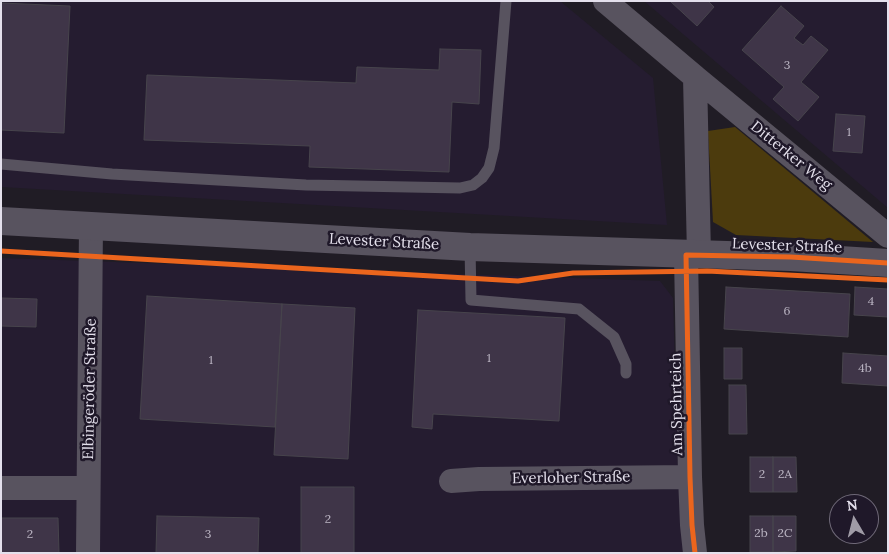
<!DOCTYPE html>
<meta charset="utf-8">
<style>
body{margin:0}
#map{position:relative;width:889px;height:554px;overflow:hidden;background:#201c25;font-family:Lora,serif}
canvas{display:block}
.frame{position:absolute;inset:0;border:2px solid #e4e0ec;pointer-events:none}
.north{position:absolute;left:829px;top:494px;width:50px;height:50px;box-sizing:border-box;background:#1f1829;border:1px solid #6e6877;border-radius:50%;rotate:352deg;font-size:14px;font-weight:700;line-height:20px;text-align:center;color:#e4e0ec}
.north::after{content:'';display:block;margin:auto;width:18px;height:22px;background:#9f9ba6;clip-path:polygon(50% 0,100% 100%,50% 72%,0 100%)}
</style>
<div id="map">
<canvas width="889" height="554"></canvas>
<div class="frame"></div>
<div class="north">N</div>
</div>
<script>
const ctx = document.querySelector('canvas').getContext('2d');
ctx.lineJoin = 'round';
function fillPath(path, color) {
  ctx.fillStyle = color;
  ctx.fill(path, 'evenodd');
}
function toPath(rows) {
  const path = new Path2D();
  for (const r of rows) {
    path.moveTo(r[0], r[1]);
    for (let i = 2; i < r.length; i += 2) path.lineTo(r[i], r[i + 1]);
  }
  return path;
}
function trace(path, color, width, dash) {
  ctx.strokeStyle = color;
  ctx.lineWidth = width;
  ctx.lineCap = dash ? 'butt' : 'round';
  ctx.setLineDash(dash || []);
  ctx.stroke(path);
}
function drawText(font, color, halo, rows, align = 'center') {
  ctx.font = font + ' Lora,serif';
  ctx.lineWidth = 5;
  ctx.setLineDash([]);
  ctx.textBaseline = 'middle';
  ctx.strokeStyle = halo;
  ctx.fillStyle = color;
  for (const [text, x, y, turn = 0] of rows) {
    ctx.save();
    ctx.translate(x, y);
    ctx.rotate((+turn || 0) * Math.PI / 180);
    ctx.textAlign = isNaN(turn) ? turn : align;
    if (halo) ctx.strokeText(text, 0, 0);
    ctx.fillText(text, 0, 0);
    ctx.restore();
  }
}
const built = toPath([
 [1,1,560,1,653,78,667,225,1,187],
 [644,1,888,1,888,208],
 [1,258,660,281,673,298,678,470,684,553,1,553]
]);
const green = toPath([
 [735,127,873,242,736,235,713,222,708,131]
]);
const building = toPath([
 [670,1,708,1,714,7,697,26,670,1],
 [1,3,70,6,64,133,1,130,1,3],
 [781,6,804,26,794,38,803,45,811,36,828,50,801,82,819,97,798,121,773,99,784,87,742,50,781,6],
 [440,49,481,50,479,104,452,102,449,172,309,167,310,146,144,140,147,75,356,83,357,67,439,70,440,49],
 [836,114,865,116,862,153,833,151,836,114],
 [726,287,850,294,848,337,724,329,726,287],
 [855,287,888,289,888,317,854,315,855,287],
 [147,296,282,304,275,427,140,419,147,296],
 [1,298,37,299,36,327,1,326,1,298],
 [282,304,355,308,348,459,274,455,282,304],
 [418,310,565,318,559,421,433,414,432,429,412,427,418,310],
 [724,348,742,348,742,379,724,379,724,348],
 [843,353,888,356,888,386,842,383,843,353],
 [729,385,746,385,747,434,729,434,729,385],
 [750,457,773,457,773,492,750,492,750,457],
 [773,457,796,457,797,492,773,492,773,457],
 [301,487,354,487,354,553,301,553,301,487],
 [157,516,259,518,258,553,156,553,157,516],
 [750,516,773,516,773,552,750,552,750,516],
 [773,516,796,516,796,551,773,552,773,516],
 [1,518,58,518,59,553,1,553,1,518]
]);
const service = toPath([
 [1,164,112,174,306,185,460,188,473,185,482,178,489,168,494,148,506,1],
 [470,247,471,300,579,309,614,337,626,364,626,373]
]);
const minor = toPath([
 [605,1,695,77,699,255],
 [695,77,888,236],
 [686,255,690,477,692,525,695,553],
 [451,481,479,479,690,477],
 [1,488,88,488],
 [88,553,91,225]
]);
const tertiary = toPath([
 [1,221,470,247,791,257,888,263]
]);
const cycleway = toPath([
 [1,251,518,281,573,273,707,271,888,280],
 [695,553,692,525,690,477,686,255,791,257,888,263]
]);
const numberNames = [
 ["3",787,66],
 ["1",849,133],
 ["4",871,302],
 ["6",787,312],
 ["1",489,359],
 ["1",211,361],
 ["4b",865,369],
 ["2",762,475],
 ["2A",785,475],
 ["2",328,520],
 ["2b",761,534],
 ["2C",785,534],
 ["2",30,535],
 ["3",208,535]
];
const streetNames = [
 ["Ditterker Weg",791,156,39],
 ["Levester Straße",384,242,3],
 ["Levester Straße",787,246,2],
 ["Elbingeröder Straße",90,389,-89],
 ["Am Spehrteich",677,404,-91],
 ["Everloher Straße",571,478,-1]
];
fillPath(built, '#251c30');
fillPath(green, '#4c3b0d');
fillPath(building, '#3f3548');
trace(building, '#47444c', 1);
trace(service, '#58535f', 11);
trace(minor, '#58535f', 24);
trace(tertiary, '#58535f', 28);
trace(cycleway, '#eb651d', 5);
drawText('12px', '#bbb5c3', null, numberNames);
drawText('15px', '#e4e0ec', '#1f1829', streetNames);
</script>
